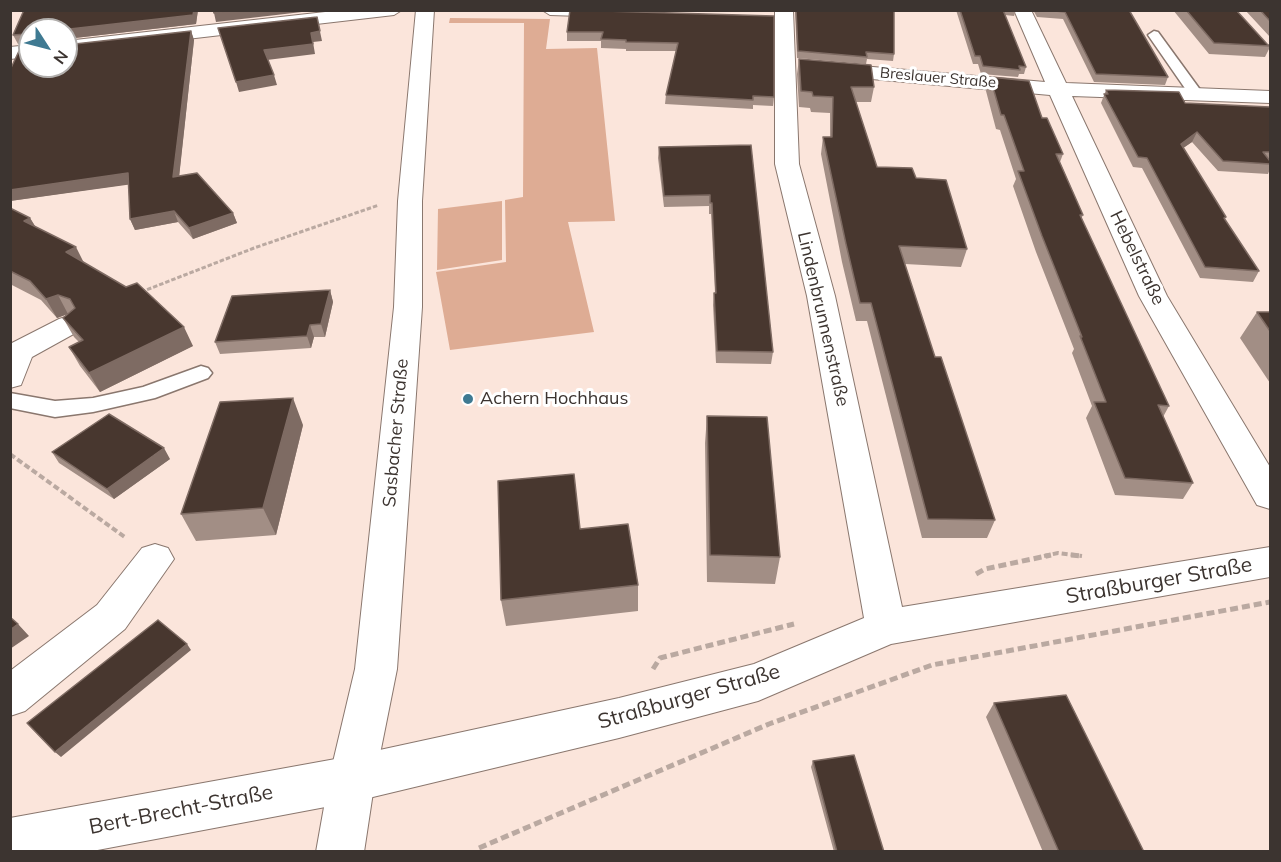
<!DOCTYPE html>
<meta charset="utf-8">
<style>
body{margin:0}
#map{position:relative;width:1281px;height:862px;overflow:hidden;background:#fbe5db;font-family:Mulish,sans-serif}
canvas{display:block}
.frame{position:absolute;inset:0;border:12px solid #3c3430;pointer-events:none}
.north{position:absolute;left:18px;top:18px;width:60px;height:60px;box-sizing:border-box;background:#fff;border:2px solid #b1aeac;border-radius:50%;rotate:126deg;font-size:16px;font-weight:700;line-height:24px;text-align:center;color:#3c3430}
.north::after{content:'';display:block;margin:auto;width:21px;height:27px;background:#3f7a92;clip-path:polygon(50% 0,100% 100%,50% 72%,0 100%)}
</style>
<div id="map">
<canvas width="1281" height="862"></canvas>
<div class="frame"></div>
<div class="north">N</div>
</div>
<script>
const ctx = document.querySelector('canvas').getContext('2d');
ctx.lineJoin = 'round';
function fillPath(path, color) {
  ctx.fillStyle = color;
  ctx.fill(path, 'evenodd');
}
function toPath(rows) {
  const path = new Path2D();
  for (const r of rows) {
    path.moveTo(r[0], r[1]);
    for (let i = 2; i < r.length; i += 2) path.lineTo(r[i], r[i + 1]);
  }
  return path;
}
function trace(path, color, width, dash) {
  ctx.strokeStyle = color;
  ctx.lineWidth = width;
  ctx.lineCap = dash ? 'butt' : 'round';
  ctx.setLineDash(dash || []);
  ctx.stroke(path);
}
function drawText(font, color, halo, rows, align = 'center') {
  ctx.font = font + ' Mulish,sans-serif';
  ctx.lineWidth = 6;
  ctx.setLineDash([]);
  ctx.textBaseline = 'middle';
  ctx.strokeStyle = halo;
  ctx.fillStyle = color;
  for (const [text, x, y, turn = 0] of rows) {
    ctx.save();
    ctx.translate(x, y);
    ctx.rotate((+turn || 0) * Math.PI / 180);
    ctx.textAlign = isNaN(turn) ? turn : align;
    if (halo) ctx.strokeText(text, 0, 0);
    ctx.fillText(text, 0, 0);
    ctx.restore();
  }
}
const green = toPath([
 [450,18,550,19,546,49,597,48,615,221,568,222,594,332,450,350,436,272,506,262,505,200,523,197,524,23,449,23],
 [502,201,502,260,437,270,438,209]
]);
const pathFar2 = toPath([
 [141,292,254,248,379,205]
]);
const pathFar1 = toPath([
 [10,454,126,538],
 [1044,556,1058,553,1082,556]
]);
const path = toPath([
 [1071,555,1082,556],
 [976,574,985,569,1051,555],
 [653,669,660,658,794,624],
 [479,848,769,724,932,665,1270,602]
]);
const service = toPath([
 [1154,31,1158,32,1201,91,1203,94,1201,97,1191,97,1148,35,1154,31],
 [201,366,208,368,212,373,208,378,155,398,93,412,55,417,10,408,10,393,55,401,93,398,143,387,201,366]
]);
const minor = toPath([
 [343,10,402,10,394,15,66,53,66,41,343,10],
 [542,10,621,10,622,12,619,16,613,17,550,15,542,10],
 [775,10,793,10,799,164,835,296,902,607,1270,547,1270,577,891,644,758,701,619,738,352,802,87,852,10,852,10,818,352,756,619,698,754,664,864,618,807,296,775,164,775,10],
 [1014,10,1031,10,1066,83,1270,91,1270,103,1072,96,1167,296,1270,467,1270,509,1257,505,1139,296,1050,95,827,75,820,73,817,69,820,65,827,63,1045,82,1014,10],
 [30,45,30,57,10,59,10,47,30,45],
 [69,316,79,319,84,325,79,331,32,357,21,385,10,388,10,344,59,319,69,316],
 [155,544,168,548,174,559,125,629,25,711,10,716,10,671,97,605,142,548,155,544]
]);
const tertiary = toPath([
 [416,10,434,10,422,201,422,307,397,669,375,779,364,852,316,852,329,779,355,669,394,307,398,201,416,10]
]);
const wall = toPath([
 [24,10,198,10,196,24,66,39,66,30,30,30,30,66,66,66,66,45,191,31,194,40,179,176,197,173,233,213,237,223,193,239,178,222,135,230,130,219,129,184,10,201,10,70,19,51,28,48,28,44,18,44,13,35],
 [795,10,894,10,894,54,893,61,867,59,866,64,797,58],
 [956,10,1016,10,1014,16,1005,15,1026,67,1024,74,1019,74,1018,77,981,74,978,64,973,64],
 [1033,10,1129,10,1168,77,1165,85,1094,82,1063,19,1037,17],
 [1173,10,1236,10,1267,44,1270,46,1270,47,1265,57,1209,54],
 [1245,10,1270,10,1270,37],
 [774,16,774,97,773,106,753,105,753,109,665,104,666,95,676,51,626,51,626,49,601,48,601,41,567,41,567,32],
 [799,59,874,87,871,102,856,102,877,167,916,178,967,249,961,267,905,264,935,357,995,520,987,538,922,538,867,321,856,321,842,262,821,154,823,137,830,137,830,113,811,112,810,108,799,107,797,74],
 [990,77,1042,118,1063,154,1060,162,1083,215,1081,219,1169,406,1163,417,1193,483,1183,499,1115,495,1086,418,1092,406,1072,353,1074,349,1036,252,1013,186,1016,179,1000,130,996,129,986,91],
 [1106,90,1185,103,1270,107,1270,169,1268,174,1218,171,1192,142,1183,148,1224,219,1259,271,1253,282,1200,278,1142,168,1133,167,1101,103],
 [751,145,773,352,771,364,716,363,713,305,714,293,715,293,711,214,709,214,709,206,664,207,658,158,659,147],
 [10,208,30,218,35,226,193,346,100,392,80,366,69,347,79,342,74,337,63,318,67,314,57,318,41,300,10,284],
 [330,290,333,302,325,337,314,337,311,348,220,354,215,342],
 [1257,312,1270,312,1270,383,1240,338],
 [707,416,780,557,775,584,707,582,705,443],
 [303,425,276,535,196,541,181,514],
 [52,452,170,459,114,499,59,463],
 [580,529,638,585,638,611,506,626,501,600],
 [994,703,1144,852,1043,852,986,717],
 [813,761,884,852,834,852,811,767]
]);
const shadedWall = toPath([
 [194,10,198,10,196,24,66,39,66,30,61,30],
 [239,10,319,10,216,22,214,13],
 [317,17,322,41,313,42,315,54,267,60,264,50,311,33],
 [191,31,194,40,178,187,173,177],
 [274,75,277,85,239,92,236,82],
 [1197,132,1192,142,1176,153,1181,144],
 [128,173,133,184,10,201,10,190],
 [174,211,178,222,135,230,130,219],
 [233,213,237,223,193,239,189,228],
 [30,218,41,236,24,221],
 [76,247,85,265,66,252],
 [330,290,333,302,325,337,321,324],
 [58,295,68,314,57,318,46,299],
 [310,325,314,337,311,348,307,336],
 [184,327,193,346,100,392,89,373],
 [293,398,303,425,276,535,263,508],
 [164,448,170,459,114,499,107,489],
 [18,624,29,636,10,649,10,630],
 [187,644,191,650,61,757,55,752]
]);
const building = toPath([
 [24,10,194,10,193,15,61,30,30,30,30,66,66,66,66,45,191,31,173,177,197,173,233,213,189,228,174,211,130,219,128,173,10,190,10,70,19,51,28,48,27,34,13,35,24,10],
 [213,10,239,10,214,13,213,10],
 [570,10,774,16,774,97,753,96,753,100,666,95,678,43,626,42,626,40,601,39,603,32,567,32,570,10],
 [796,10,894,10,894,54,866,52,867,57,798,51,796,10],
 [960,10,1003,10,1026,67,1019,66,1020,70,983,66,980,56,975,56,960,10],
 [1044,10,1129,10,1168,77,1096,74,1065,12,1044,10],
 [1186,10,1236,10,1267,44,1270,46,1214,43,1186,10],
 [1260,10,1270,10,1270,21,1260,10],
 [317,17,320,31,311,33,313,44,264,50,274,75,236,82,218,28,317,17],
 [799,59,871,65,874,87,851,87,877,167,912,168,916,178,946,180,967,249,899,246,935,357,941,357,995,520,928,519,871,303,860,303,846,244,823,137,832,137,833,97,813,96,812,92,801,91,799,59],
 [990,77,1029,81,1042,118,1047,118,1063,154,1056,154,1083,215,1080,215,1169,406,1158,405,1193,483,1125,478,1094,402,1106,402,1080,336,1082,337,1042,236,1018,171,1024,171,1004,115,1001,115,990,77],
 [1106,90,1179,92,1185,103,1270,107,1270,152,1263,152,1270,161,1270,164,1223,161,1197,132,1181,144,1226,217,1224,218,1259,271,1205,267,1147,158,1138,157,1104,94,1108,94,1106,90],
 [751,145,773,352,717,351,714,293,716,293,712,203,710,203,710,195,664,196,659,147,751,145],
 [10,208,30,218,24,221,76,247,66,252,126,287,137,283,184,327,89,373,69,347,83,340,63,318,75,308,70,299,58,295,46,299,30,281,10,271,10,208],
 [330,290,321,324,310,325,307,336,215,342,232,296,330,290],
 [1257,312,1270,312,1270,331,1257,312],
 [293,398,263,508,181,514,220,402,293,398],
 [109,414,164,448,107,489,52,452,109,414],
 [707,416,767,417,780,557,710,555,707,416],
 [574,474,580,529,628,524,638,585,501,600,498,481,574,474],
 [10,617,18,624,10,630,10,617],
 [158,620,187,644,55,752,27,723,158,620],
 [1066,695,1144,852,1059,852,994,703,1066,695],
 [854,755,884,852,837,852,813,761,854,755]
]);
const markers = [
 [468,399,6,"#3f7a92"]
];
const farStreetnames = [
 ["Breslauer Straße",938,78,5]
];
const streetNames = [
 ["Hebelstraße",1137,258,64],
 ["Lindenbrunnenstraße",823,319,77],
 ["Sasbacher Straße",396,433,-85]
];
const poiNames = [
 ["Achern Hochhaus",480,399]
];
const nearStreetnames = [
 ["Straßburger Straße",1159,581,-10],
 ["Straßburger Straße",689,697,-16],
 ["Bert-Brecht-Straße",181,810,-11]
];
fillPath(green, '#deac94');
trace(service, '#8a776e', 3);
trace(minor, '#8a776e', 2);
trace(tertiary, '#8a776e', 2);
trace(pathFar2, '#baa9a1', 3, [4.5, 2]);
trace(pathFar1, '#baa9a1', 4, [6, 3]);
trace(path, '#baa9a1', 5, [8, 4]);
fillPath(service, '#fff');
fillPath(minor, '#fff');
fillPath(tertiary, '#fff');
fillPath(wall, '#a28e85');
fillPath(shadedWall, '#7e6b63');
fillPath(building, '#48372f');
trace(building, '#7e6b63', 1.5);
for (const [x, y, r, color] of markers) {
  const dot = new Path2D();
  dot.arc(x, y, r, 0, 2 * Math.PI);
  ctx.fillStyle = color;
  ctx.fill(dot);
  trace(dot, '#fff', 2);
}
drawText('15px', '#3c3430', '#fff', farStreetnames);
drawText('18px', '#3c3430', '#fff', streetNames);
drawText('18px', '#3c3430', '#fff', poiNames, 'left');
drawText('21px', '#3c3430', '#fff', nearStreetnames);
</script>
